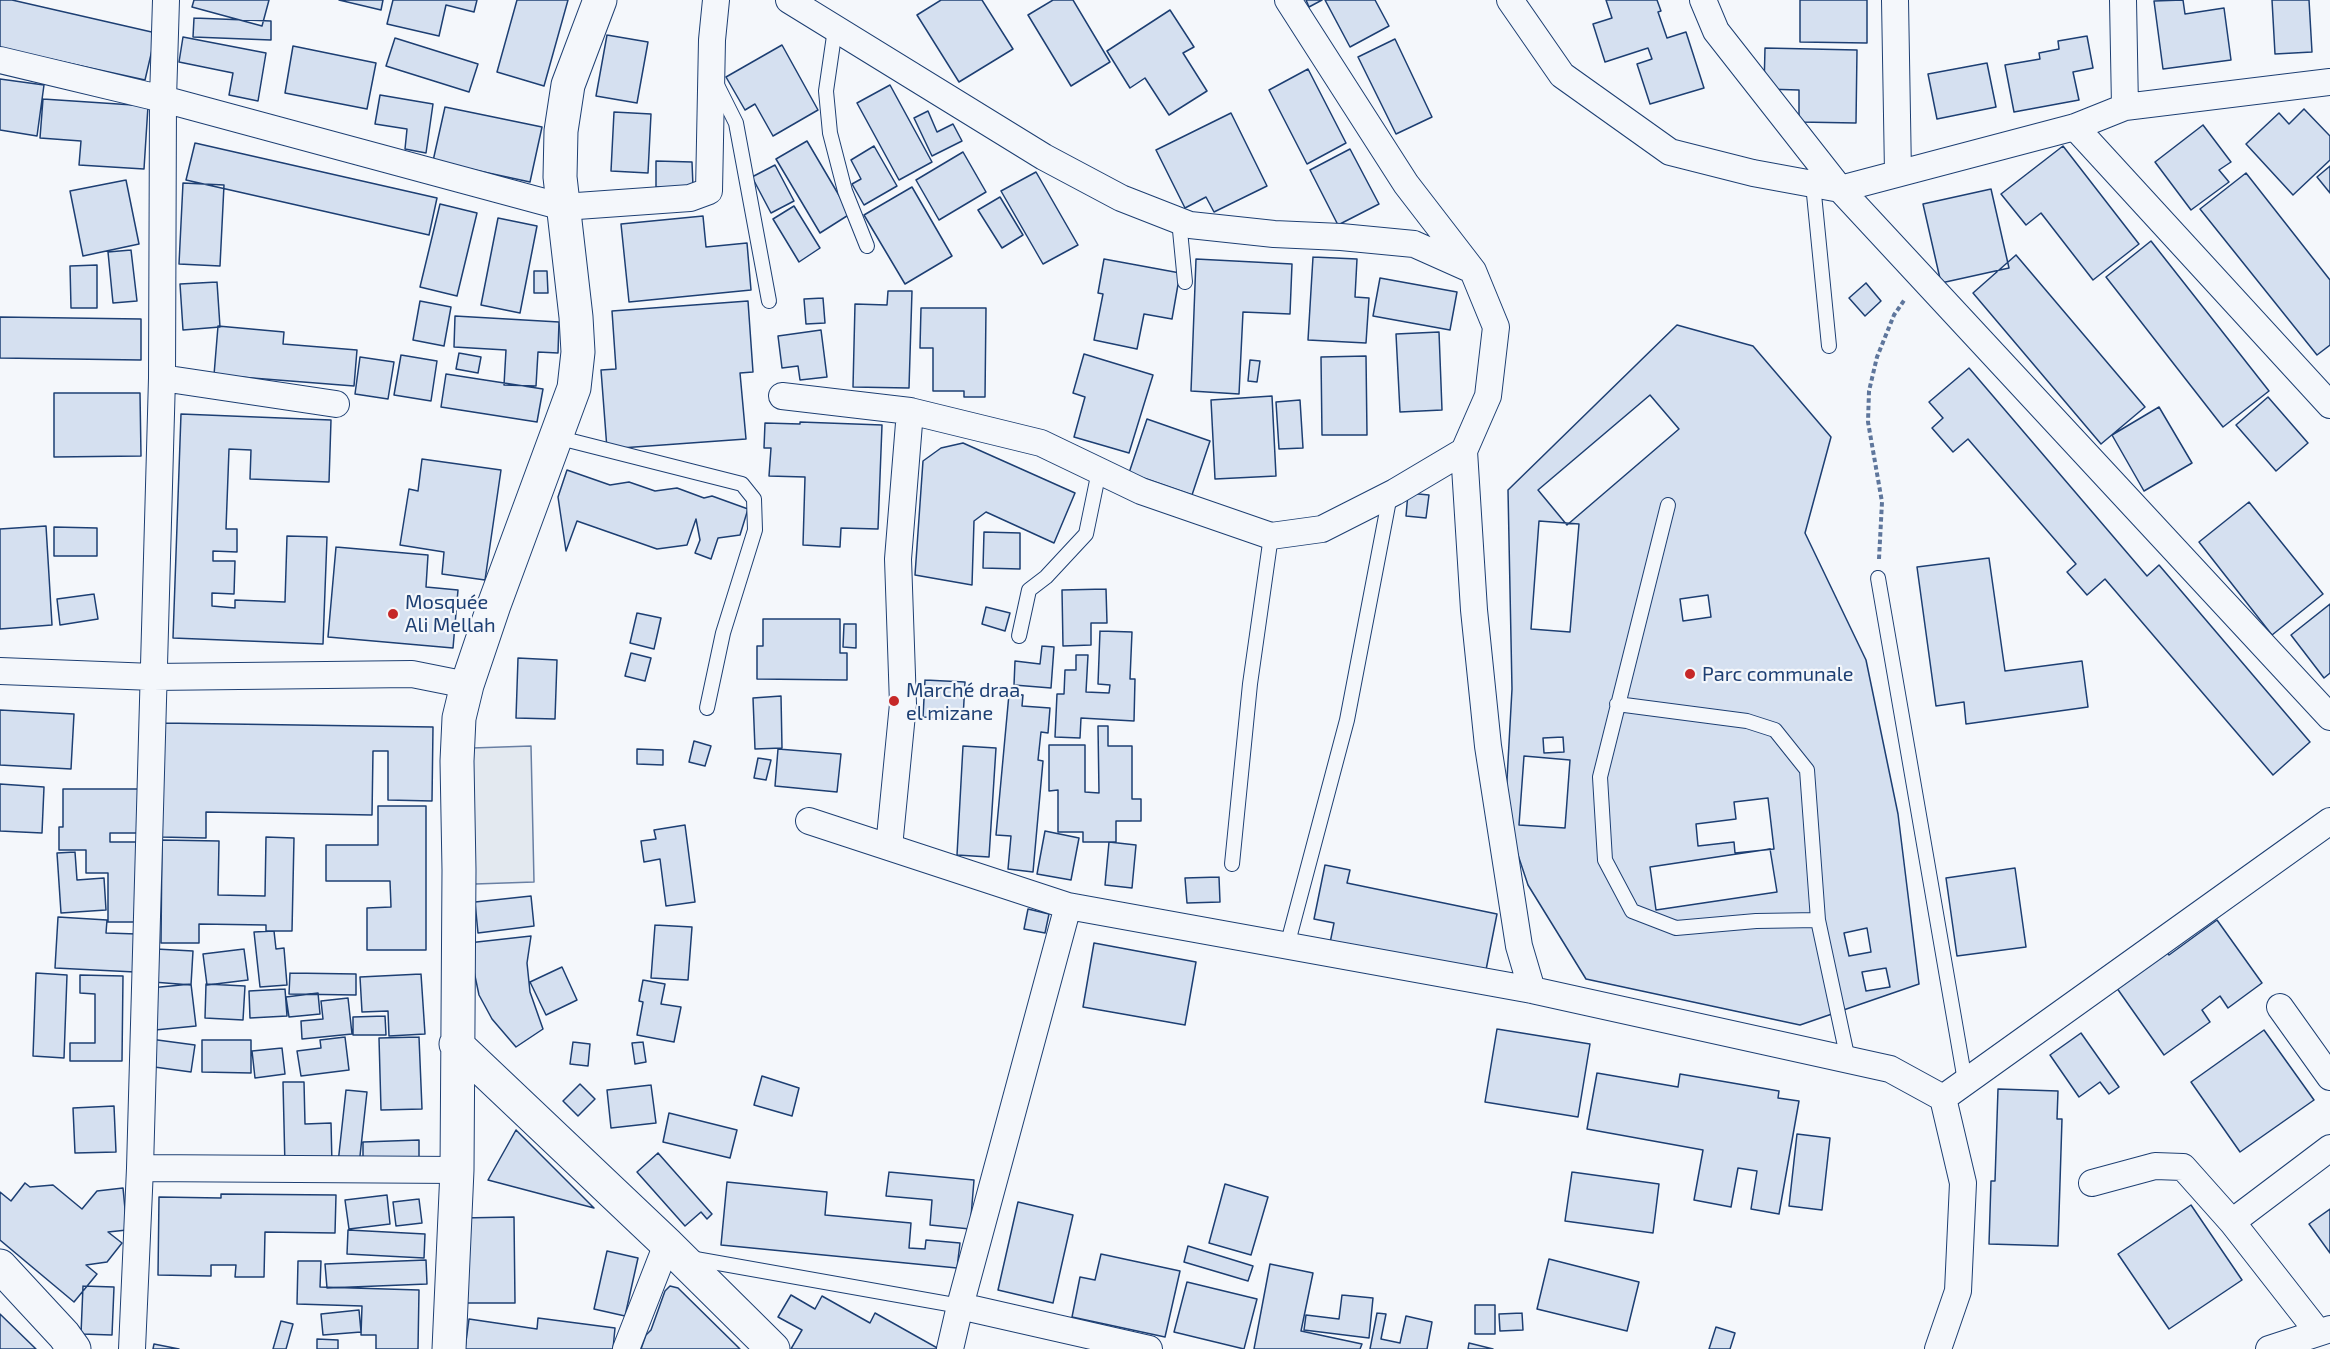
<!DOCTYPE html>
<meta charset="utf-8">
<style>
body{margin:0}
canvas{display:block;background:#f4f7fb}
</style>
<canvas width="2330" height="1349"></canvas>
<script>
const ctx = document.querySelector('canvas').getContext('2d');
ctx.lineJoin = 'round';
function fillPath(path, color) {
  ctx.fillStyle = color;
  ctx.fill(path, 'evenodd');
}
function toPath(rows) {
  const path = new Path2D();
  for (const r of rows) {
    path.moveTo(r[0], r[1]);
    for (let i = 2; i < r.length; i += 2) path.lineTo(r[i], r[i + 1]);
  }
  return path;
}
function trace(path, color, width, dash) {
  ctx.strokeStyle = color;
  ctx.lineWidth = width;
  ctx.lineCap = dash ? 'butt' : 'round';
  ctx.setLineDash(dash || []);
  ctx.stroke(path);
}
function drawText(font, color, halo, rows, align = 'center') {
  ctx.font = font + ' "Exo 2",sans-serif';
  ctx.lineWidth = 4.5;
  ctx.setLineDash([]);
  ctx.textBaseline = 'middle';
  ctx.strokeStyle = halo;
  ctx.fillStyle = color;
  for (const [text, x, y, turn = 0] of rows) {
    ctx.save();
    ctx.translate(x, y);
    ctx.rotate((+turn || 0) * Math.PI / 180);
    ctx.textAlign = isNaN(turn) ? turn : align;
    if (halo) ctx.strokeText(text, 0, 0);
    ctx.fillText(text, 0, 0);
    ctx.restore();
  }
}
const green = toPath([
 [531,746,534,882,475,884,472,748,531,746]
]);
const building = toPath([
 [0,0,12,0,156,33,145,80,0,48,0,0],
 [194,0,269,0,262,26,192,7,194,0],
 [339,0,383,0,381,10,339,0],
 [393,0,477,0,474,12,446,5,439,36,387,24,393,0],
 [517,0,568,0,544,86,497,72,517,0],
 [941,0,982,0,1013,49,959,82,917,15,941,0],
 [1053,0,1073,0,1110,62,1071,86,1028,15,1053,0],
 [1306,0,1322,0,1309,7,1306,0],
 [1325,0,1375,0,1389,26,1350,47,1325,0],
 [1606,0,1657,0,1661,11,1658,12,1667,38,1686,32,1704,88,1650,104,1637,64,1652,59,1648,48,1605,62,1593,24,1612,18,1606,0],
 [1800,0,1867,0,1867,43,1800,42,1800,0],
 [2183,0,2185,14,2224,8,2231,60,2163,69,2154,1,2183,0],
 [2272,0,2309,0,2312,52,2275,54,2272,0],
 [1170,10,1194,47,1183,53,1207,91,1169,115,1145,78,1130,88,1107,51,1170,10],
 [194,18,271,21,271,40,193,37,194,18],
 [607,35,648,42,637,103,596,96,607,35],
 [2087,36,2093,68,2073,72,2079,100,2014,112,2005,65,2040,59,2039,53,2059,49,2058,41,2087,36],
 [183,37,266,53,258,101,229,95,233,73,179,62,183,37],
 [395,38,478,64,469,92,386,66,395,38],
 [1395,39,1432,117,1396,134,1358,57,1395,39],
 [782,45,818,110,773,136,755,104,745,110,726,77,782,45],
 [293,46,376,63,367,109,285,93,293,46],
 [1765,48,1857,50,1856,123,1799,122,1799,90,1764,89,1765,48],
 [1987,63,1996,107,1937,119,1928,74,1987,63],
 [1308,69,1346,143,1307,164,1269,90,1308,69],
 [0,79,44,85,37,136,0,130,0,79],
 [890,85,932,162,899,180,857,103,890,85],
 [380,95,433,104,426,153,405,149,407,129,375,124,380,95],
 [43,99,148,106,144,169,79,165,81,141,40,138,43,99],
 [445,107,542,127,530,182,433,161,445,107],
 [2304,109,2330,136,2330,160,2293,195,2246,144,2279,113,2289,124,2304,109],
 [928,111,937,132,953,124,962,141,932,156,914,118,928,111],
 [614,112,651,114,648,173,611,171,614,112],
 [1231,113,1267,186,1214,212,1206,197,1185,208,1156,150,1231,113],
 [2203,125,2231,162,2219,170,2229,182,2191,210,2155,162,2203,125],
 [807,141,850,214,820,233,776,159,807,141],
 [195,143,437,198,429,235,186,180,195,143],
 [874,146,897,186,864,205,852,184,861,179,851,160,874,146],
 [2063,146,2139,244,2093,280,2041,213,2026,225,2001,194,2063,146],
 [1350,149,1379,204,1338,225,1310,170,1350,149],
 [963,152,986,192,939,220,916,180,963,152],
 [656,161,692,162,693,187,656,187,656,161],
 [775,165,794,201,771,213,752,177,775,165],
 [2330,166,2330,193,2317,177,2330,166],
 [1036,172,1078,245,1043,264,1001,191,1036,172],
 [2246,173,2330,280,2330,345,2317,355,2200,209,2246,173],
 [126,180,139,244,83,256,70,191,126,180],
 [183,183,224,185,220,266,179,264,183,183],
 [912,187,952,256,905,284,864,215,912,187],
 [1991,189,2009,268,1941,283,1923,204,1991,189],
 [1000,197,1023,235,1002,248,978,210,1000,197],
 [440,204,477,213,457,296,420,287,440,204],
 [794,206,820,248,799,262,773,219,794,206],
 [703,216,706,247,747,243,751,290,629,302,621,224,703,216],
 [498,218,537,226,520,313,481,305,498,218],
 [2151,241,2269,391,2223,427,2106,277,2151,241],
 [131,250,137,301,113,303,108,252,131,250],
 [2016,255,2145,407,2101,444,1973,293,2016,255],
 [1313,257,1357,259,1355,297,1369,298,1366,343,1308,340,1313,257],
 [1104,259,1180,273,1172,319,1144,314,1137,349,1094,340,1103,294,1098,293,1104,259],
 [1196,259,1292,264,1290,314,1243,312,1239,394,1191,391,1196,259],
 [97,265,97,308,71,308,70,266,97,265],
 [534,271,547,271,548,293,534,293,534,271],
 [1380,278,1457,292,1450,330,1373,316,1380,278],
 [217,282,220,327,183,330,180,284,217,282],
 [1866,283,1881,301,1865,316,1849,298,1866,283],
 [888,291,912,291,909,388,853,387,855,304,887,305,888,291],
 [823,298,825,323,806,324,804,299,823,298],
 [420,301,451,307,444,346,413,340,420,301],
 [748,301,753,372,740,373,746,439,607,449,601,370,616,369,612,311,748,301],
 [921,308,986,308,985,397,964,397,964,391,933,391,933,348,920,348,921,308],
 [455,316,559,322,558,353,538,352,536,386,504,385,506,350,454,347,455,316],
 [0,317,141,319,141,360,0,358,0,317],
 [1677,325,1753,346,1831,437,1805,533,1866,660,1898,814,1919,984,1800,1025,1586,979,1528,885,1505,816,1512,689,1508,490,1677,325],
 [218,326,284,332,283,344,357,350,354,386,214,375,218,326],
 [821,330,827,377,800,380,798,366,782,368,778,336,821,330],
 [1439,332,1442,410,1400,412,1396,334,1439,332],
 [459,353,481,357,478,373,456,369,459,353],
 [1084,354,1153,375,1129,453,1074,437,1085,397,1073,393,1084,354],
 [401,355,437,361,431,401,394,395,401,355],
 [1366,356,1367,435,1322,435,1321,357,1366,356],
 [360,357,394,362,388,399,355,394,360,357],
 [1250,360,1260,361,1257,382,1248,381,1250,360],
 [1969,368,2147,576,2159,565,2310,742,2273,775,2105,579,2087,595,2067,572,2076,564,1968,439,1953,452,1932,428,1943,418,1929,402,1969,368],
 [446,374,543,389,537,422,441,407,446,374],
 [54,393,140,393,141,456,54,457,54,393],
 [1650,395,1679,429,1567,525,1538,490,1650,395],
 [1272,396,1276,476,1215,479,1211,400,1272,396],
 [2268,397,2308,443,2276,471,2236,425,2268,397],
 [1300,400,1303,448,1279,449,1276,402,1300,400],
 [2159,407,2192,463,2144,491,2112,435,2159,407],
 [181,414,331,420,329,482,250,479,251,450,229,449,226,529,237,529,237,552,213,551,213,561,235,561,234,594,212,593,212,606,235,608,235,600,285,602,287,536,327,537,323,644,173,638,181,414],
 [1147,419,1210,441,1192,495,1129,473,1147,419],
 [800,422,882,425,878,529,841,528,840,547,803,545,805,477,769,476,771,448,764,448,765,423,800,424,800,422],
 [963,443,1075,493,1054,543,986,512,974,521,972,585,915,575,923,461,941,448,963,443],
 [422,459,501,470,485,580,442,574,444,552,400,545,409,489,418,491,422,459],
 [567,470,610,485,629,482,655,491,677,488,704,498,712,496,748,509,740,535,718,538,711,559,695,553,700,540,696,519,687,545,657,549,577,521,566,551,558,497,567,470],
 [1408,493,1429,495,1426,518,1406,516,1408,493],
 [2249,502,2323,594,2272,635,2199,542,2249,502],
 [1539,521,1579,524,1570,632,1531,629,1539,521],
 [46,526,52,625,0,629,0,529,46,526],
 [54,527,97,528,97,556,54,556,54,527],
 [984,532,1020,533,1020,569,983,568,984,532],
 [336,547,428,555,426,587,458,590,453,648,328,637,336,547],
 [1989,558,2005,671,2082,661,2088,707,1966,724,1964,702,1936,706,1917,567,1989,558],
 [1106,589,1107,623,1091,623,1091,645,1063,646,1062,590,1106,589],
 [94,594,98,619,60,625,57,599,94,594],
 [1708,595,1711,617,1683,621,1680,599,1708,595],
 [2330,604,2330,673,2324,678,2291,635,2330,604],
 [986,607,1010,613,1005,631,982,624,986,607],
 [637,613,661,618,654,649,630,643,637,613],
 [763,619,840,619,840,653,847,653,847,680,757,679,757,646,763,646,763,619],
 [844,624,856,624,856,648,843,647,844,624],
 [1100,631,1132,632,1130,679,1135,679,1134,721,1081,718,1080,738,1055,737,1057,694,1064,694,1065,670,1076,670,1076,655,1088,655,1086,692,1109,693,1110,685,1098,684,1100,631],
 [1042,646,1054,647,1051,688,1014,685,1015,661,1040,664,1042,646],
 [631,653,651,658,645,681,625,676,631,653],
 [518,658,557,660,555,719,516,718,518,658],
 [925,680,965,682,963,719,923,717,925,680],
 [1009,694,1023,695,1022,706,1050,708,1048,733,1041,732,1038,760,1043,761,1033,872,1008,869,1011,836,996,835,1009,694],
 [781,696,782,748,755,749,753,698,781,696],
 [0,710,74,714,71,769,0,765,0,710],
 [162,723,433,727,432,801,388,800,388,751,373,751,372,815,206,812,206,838,160,837,162,723],
 [1098,726,1108,726,1108,746,1132,746,1132,799,1141,799,1141,821,1116,821,1116,842,1083,842,1083,832,1058,832,1058,790,1049,791,1049,745,1085,745,1085,792,1099,793,1098,726],
 [1563,737,1564,752,1544,753,1543,738,1563,737],
 [694,741,711,746,705,766,689,762,694,741],
 [963,746,996,748,989,857,957,855,963,746],
 [637,749,663,750,663,765,637,764,637,749],
 [778,749,841,754,837,792,775,786,778,749],
 [1524,756,1570,760,1565,828,1519,825,1524,756],
 [758,758,771,760,766,780,754,778,758,758],
 [0,784,44,787,42,833,0,831,0,784],
 [63,789,142,789,142,833,110,833,110,842,140,842,140,922,108,922,108,873,86,873,86,850,59,850,59,827,63,827,63,789],
 [1768,798,1774,849,1735,853,1734,842,1698,846,1696,824,1736,819,1734,802,1768,798],
 [378,806,426,806,426,950,367,950,367,908,391,907,390,881,326,881,326,845,378,845,378,806],
 [685,825,695,902,666,906,660,859,644,862,641,841,656,839,654,830,685,825],
 [1045,831,1079,838,1071,880,1037,874,1045,831],
 [266,837,294,838,292,931,266,931,266,925,199,924,199,943,161,943,162,840,219,841,218,895,265,896,266,837],
 [1109,842,1136,845,1132,888,1105,885,1109,842],
 [1770,849,1777,892,1656,910,1650,867,1770,849],
 [75,852,77,880,104,878,106,910,61,913,57,853,75,852],
 [1325,865,1350,870,1347,883,1497,914,1485,975,1330,943,1334,923,1314,919,1325,865],
 [2015,868,2026,947,1957,956,1946,878,2015,868],
 [1219,877,1220,902,1187,903,1185,878,1219,877],
 [531,896,534,926,478,933,475,902,531,896],
 [1028,909,1049,914,1045,933,1024,929,1028,909],
 [58,917,107,920,106,933,137,934,135,972,55,968,58,917],
 [2217,920,2262,983,2228,1008,2220,996,2202,1010,2210,1022,2164,1055,2114,984,2164,948,2169,955,2217,920],
 [655,925,692,927,688,980,651,978,655,925],
 [1867,928,1871,952,1849,956,1844,933,1867,928],
 [274,931,276,949,284,948,287,985,260,987,254,932,274,931],
 [531,936,527,963,530,992,543,1029,516,1047,492,1019,479,995,468,943,531,936],
 [1094,943,1196,962,1185,1025,1083,1007,1094,943],
 [156,949,193,951,191,985,153,982,156,949],
 [244,949,248,980,207,985,203,954,244,949],
 [562,967,577,1000,546,1015,530,982,562,967],
 [1886,968,1890,987,1866,991,1862,972,1886,968],
 [36,973,67,975,64,1058,33,1056,36,973],
 [290,973,356,974,356,995,289,994,290,973],
 [421,974,425,1034,389,1036,388,1011,362,1012,360,977,421,974],
 [80,975,123,976,122,1061,70,1061,70,1043,95,1043,95,994,80,993,80,975],
 [643,980,665,984,661,1004,681,1007,674,1042,637,1035,643,1002,639,1001,643,980],
 [191,984,196,1026,155,1030,150,988,191,984],
 [206,984,245,986,243,1020,205,1018,206,984],
 [285,989,287,1016,250,1018,249,991,285,989],
 [318,993,320,1014,289,1017,286,997,318,993],
 [348,998,352,1034,302,1039,301,1021,323,1019,321,1001,348,998],
 [385,1016,386,1035,353,1035,353,1017,385,1016],
 [1497,1029,1590,1044,1578,1117,1485,1102,1497,1029],
 [2264,1030,2314,1100,2240,1152,2191,1082,2264,1030],
 [2081,1033,2119,1087,2109,1094,2100,1082,2079,1097,2050,1055,2081,1033],
 [345,1037,349,1070,301,1076,297,1051,321,1048,320,1040,345,1037],
 [419,1037,422,1109,381,1110,379,1038,419,1037],
 [150,1039,195,1045,191,1072,147,1066,150,1039],
 [202,1040,251,1040,251,1073,202,1072,202,1040],
 [573,1042,590,1044,588,1066,570,1064,573,1042],
 [643,1042,646,1062,635,1064,632,1043,643,1042],
 [282,1048,285,1074,255,1078,252,1051,282,1048],
 [1597,1073,1678,1087,1680,1074,1779,1091,1778,1098,1799,1101,1779,1214,1751,1209,1757,1171,1738,1168,1731,1207,1694,1200,1703,1150,1587,1129,1597,1073],
 [762,1076,799,1088,792,1116,754,1105,762,1076],
 [283,1082,304,1082,305,1124,331,1123,332,1165,285,1167,283,1082],
 [580,1084,595,1099,578,1116,563,1101,580,1084],
 [651,1085,656,1123,611,1128,607,1090,651,1085],
 [1998,1089,2058,1091,2057,1119,2062,1119,2058,1246,1989,1244,1991,1181,1995,1181,1998,1089],
 [346,1090,367,1092,359,1165,338,1163,346,1090],
 [114,1106,116,1152,75,1153,73,1108,114,1106],
 [669,1113,737,1130,730,1158,663,1142,669,1113],
 [516,1130,594,1208,488,1180,516,1130],
 [1797,1134,1830,1138,1822,1210,1789,1206,1797,1134],
 [419,1140,419,1166,363,1168,363,1142,419,1140],
 [658,1153,712,1214,707,1219,701,1212,685,1226,637,1172,658,1153],
 [889,1172,974,1180,970,1229,930,1225,932,1200,886,1196,889,1172],
 [1572,1172,1659,1184,1653,1233,1565,1221,1572,1172],
 [727,1182,827,1192,825,1215,911,1223,909,1248,925,1249,926,1240,960,1243,957,1268,721,1245,727,1182],
 [25,1183,30,1187,53,1185,82,1209,97,1191,123,1188,127,1230,108,1232,122,1243,107,1262,86,1265,97,1274,74,1302,0,1240,0,1192,11,1201,25,1183],
 [1225,1184,1268,1197,1251,1255,1209,1243,1225,1184],
 [221,1194,336,1195,335,1233,265,1232,264,1277,235,1277,236,1265,211,1265,211,1276,158,1275,159,1197,221,1198,221,1194],
 [387,1195,390,1224,349,1229,345,1200,387,1195],
 [419,1199,422,1223,396,1226,393,1202,419,1199],
 [1018,1202,1073,1215,1053,1303,998,1290,1018,1202],
 [2191,1205,2242,1280,2169,1329,2118,1254,2191,1205],
 [2330,1209,2330,1253,2309,1224,2330,1209],
 [514,1217,515,1303,463,1303,462,1218,514,1217],
 [348,1230,425,1234,424,1258,347,1254,348,1230],
 [1188,1246,1253,1266,1248,1281,1184,1262,1188,1246],
 [607,1251,638,1258,625,1316,594,1309,607,1251],
 [1101,1254,1180,1271,1165,1337,1072,1317,1080,1277,1095,1280,1101,1254],
 [1549,1259,1639,1282,1627,1331,1537,1309,1549,1259],
 [426,1260,427,1284,327,1288,325,1264,426,1260],
 [298,1261,321,1261,320,1287,419,1290,418,1349,376,1349,376,1335,361,1335,362,1306,297,1304,298,1261],
 [1270,1264,1313,1273,1301,1331,1362,1344,1360,1349,1254,1349,1270,1264],
 [1187,1282,1257,1299,1244,1349,1174,1332,1187,1282],
 [83,1286,114,1287,112,1335,81,1334,83,1286],
 [670,1286,678,1288,740,1349,641,1349,646,1335,651,1330,665,1291,670,1286],
 [791,1295,815,1309,822,1296,870,1323,875,1313,939,1349,791,1349,802,1330,778,1317,791,1295],
 [1342,1295,1373,1298,1369,1338,1304,1330,1306,1315,1339,1319,1342,1295],
 [1475,1305,1495,1305,1495,1334,1475,1334,1475,1305],
 [359,1310,361,1332,323,1335,321,1314,359,1310],
 [1377,1313,1386,1314,1381,1339,1400,1343,1406,1316,1432,1322,1427,1349,1370,1349,1377,1313],
 [1522,1313,1523,1330,1500,1331,1499,1314,1522,1313],
 [0,1314,36,1349,0,1349,0,1314],
 [538,1318,615,1328,613,1349,465,1349,469,1319,537,1329,538,1318],
 [281,1321,293,1324,286,1349,273,1349,281,1321],
 [1716,1327,1735,1333,1730,1349,1709,1349,1716,1327],
 [317,1339,338,1340,338,1349,317,1349,317,1339],
 [1469,1343,1493,1349,1468,1349,1469,1343],
 [154,1344,179,1349,153,1349,154,1344]
]);
const path = toPath([
 [1879,559,1882,502,1868,422,1869,391,1877,357,1894,315,1905,299]
]);
const lane = toPath([
 [835,29,826,91,830,133,845,191,867,246],
 [716,83,736,123,769,301],
 [1813,184,1829,346],
 [1179,220,1185,282],
 [556,437,742,484,754,499,755,530,723,633,707,708],
 [1668,505,1600,777,1605,860,1632,911,1676,928,1756,921,1818,920],
 [1878,578,1965,1081],
 [1019,636,1029,590,1046,577,1086,534,1099,471],
 [1617,704,1747,721,1775,730,1807,770,1818,920,1848,1060],
 [1232,864,1250,684,1271,536],
 [1287,946,1347,720,1390,495],
 [690,1258,960,1306]
]);
const street = toPath([
 [789,0,1044,157,1121,198,1190,225,1274,234,1341,237,1414,244,1470,269],
 [1288,0,1406,184,1473,271,1496,327,1488,396,1464,451,1474,610,1488,746,1519,946,1532,990],
 [1510,0,1562,75,1670,152,1753,173,1840,189,2075,127,2125,107,2330,82],
 [1703,0,1716,31,1840,189,2330,717],
 [1895,0,1898,173],
 [2123,0,2125,107],
 [0,60,163,99,563,207,690,198,709,191,712,40,716,0],
 [2075,127,2330,405],
 [162,378,336,404],
 [782,396,910,411],
 [0,671,153,677,412,674,467,685],
 [809,821,1068,906],
 [889,847,903,704,898,559,910,411,1041,443,1141,491,1271,536,1322,529,1395,492,1464,451],
 [2280,1007,2330,1077],
 [1943,1098,2330,821],
 [140,1168,457,1170],
 [2092,1183,2155,1166,2183,1167,2232,1222,2318,1332],
 [2232,1222,2330,1148],
 [960,1306,1149,1349],
 [132,1349,140,1168,162,378,163,99,166,0],
 [626,1349,667,1244],
 [950,1349,960,1306,1068,906,1532,990,1890,1069,1943,1098,1963,1183,1958,1291,1938,1349],
 [2269,1349,2330,1329]
]);
const primary = toPath([
 [456,1044,667,1244,773,1349],
 [0,1266,64,1335,74,1349],
 [449,1349,457,1170,459,870,457,761,459,718,467,685,494,605,574,388,578,352,576,317,560,177,561,131,568,85,600,0]
]);
const markers = [
 [393,614,6,"#c62828"],
 [1690,674,6,"#c62828"],
 [894,701,6,"#c62828"]
];
const poiNames = [
 ["Mosquée",405,602],
 ["Ali Mellah",405,625],
 ["Parc communale",1702,674],
 ["Marché draa",906,690],
 ["el mizane",906,713]
];
fillPath(green, '#e3e9f0');
trace(green, '#687fa3', 1.5);
fillPath(building, '#d5e0f0');
trace(building, '#1d3f73', 1.5);
trace(lane, '#1d3f73', 16);
trace(street, '#1d3f73', 28);
trace(primary, '#1d3f73', 35);
trace(path, '#5e769c', 4, [4.5, 3]);
trace(lane, '#f4f7fb', 14);
trace(street, '#f4f7fb', 26);
trace(primary, '#f4f7fb', 33);
for (const [x, y, r, color] of markers) {
  const dot = new Path2D();
  dot.arc(x, y, r, 0, 2 * Math.PI);
  ctx.fillStyle = color;
  ctx.fill(dot);
  trace(dot, '#f4f7fb', 2);
}
drawText('20px', '#1d3f73', '#f4f7fb', poiNames, 'left');
</script>
